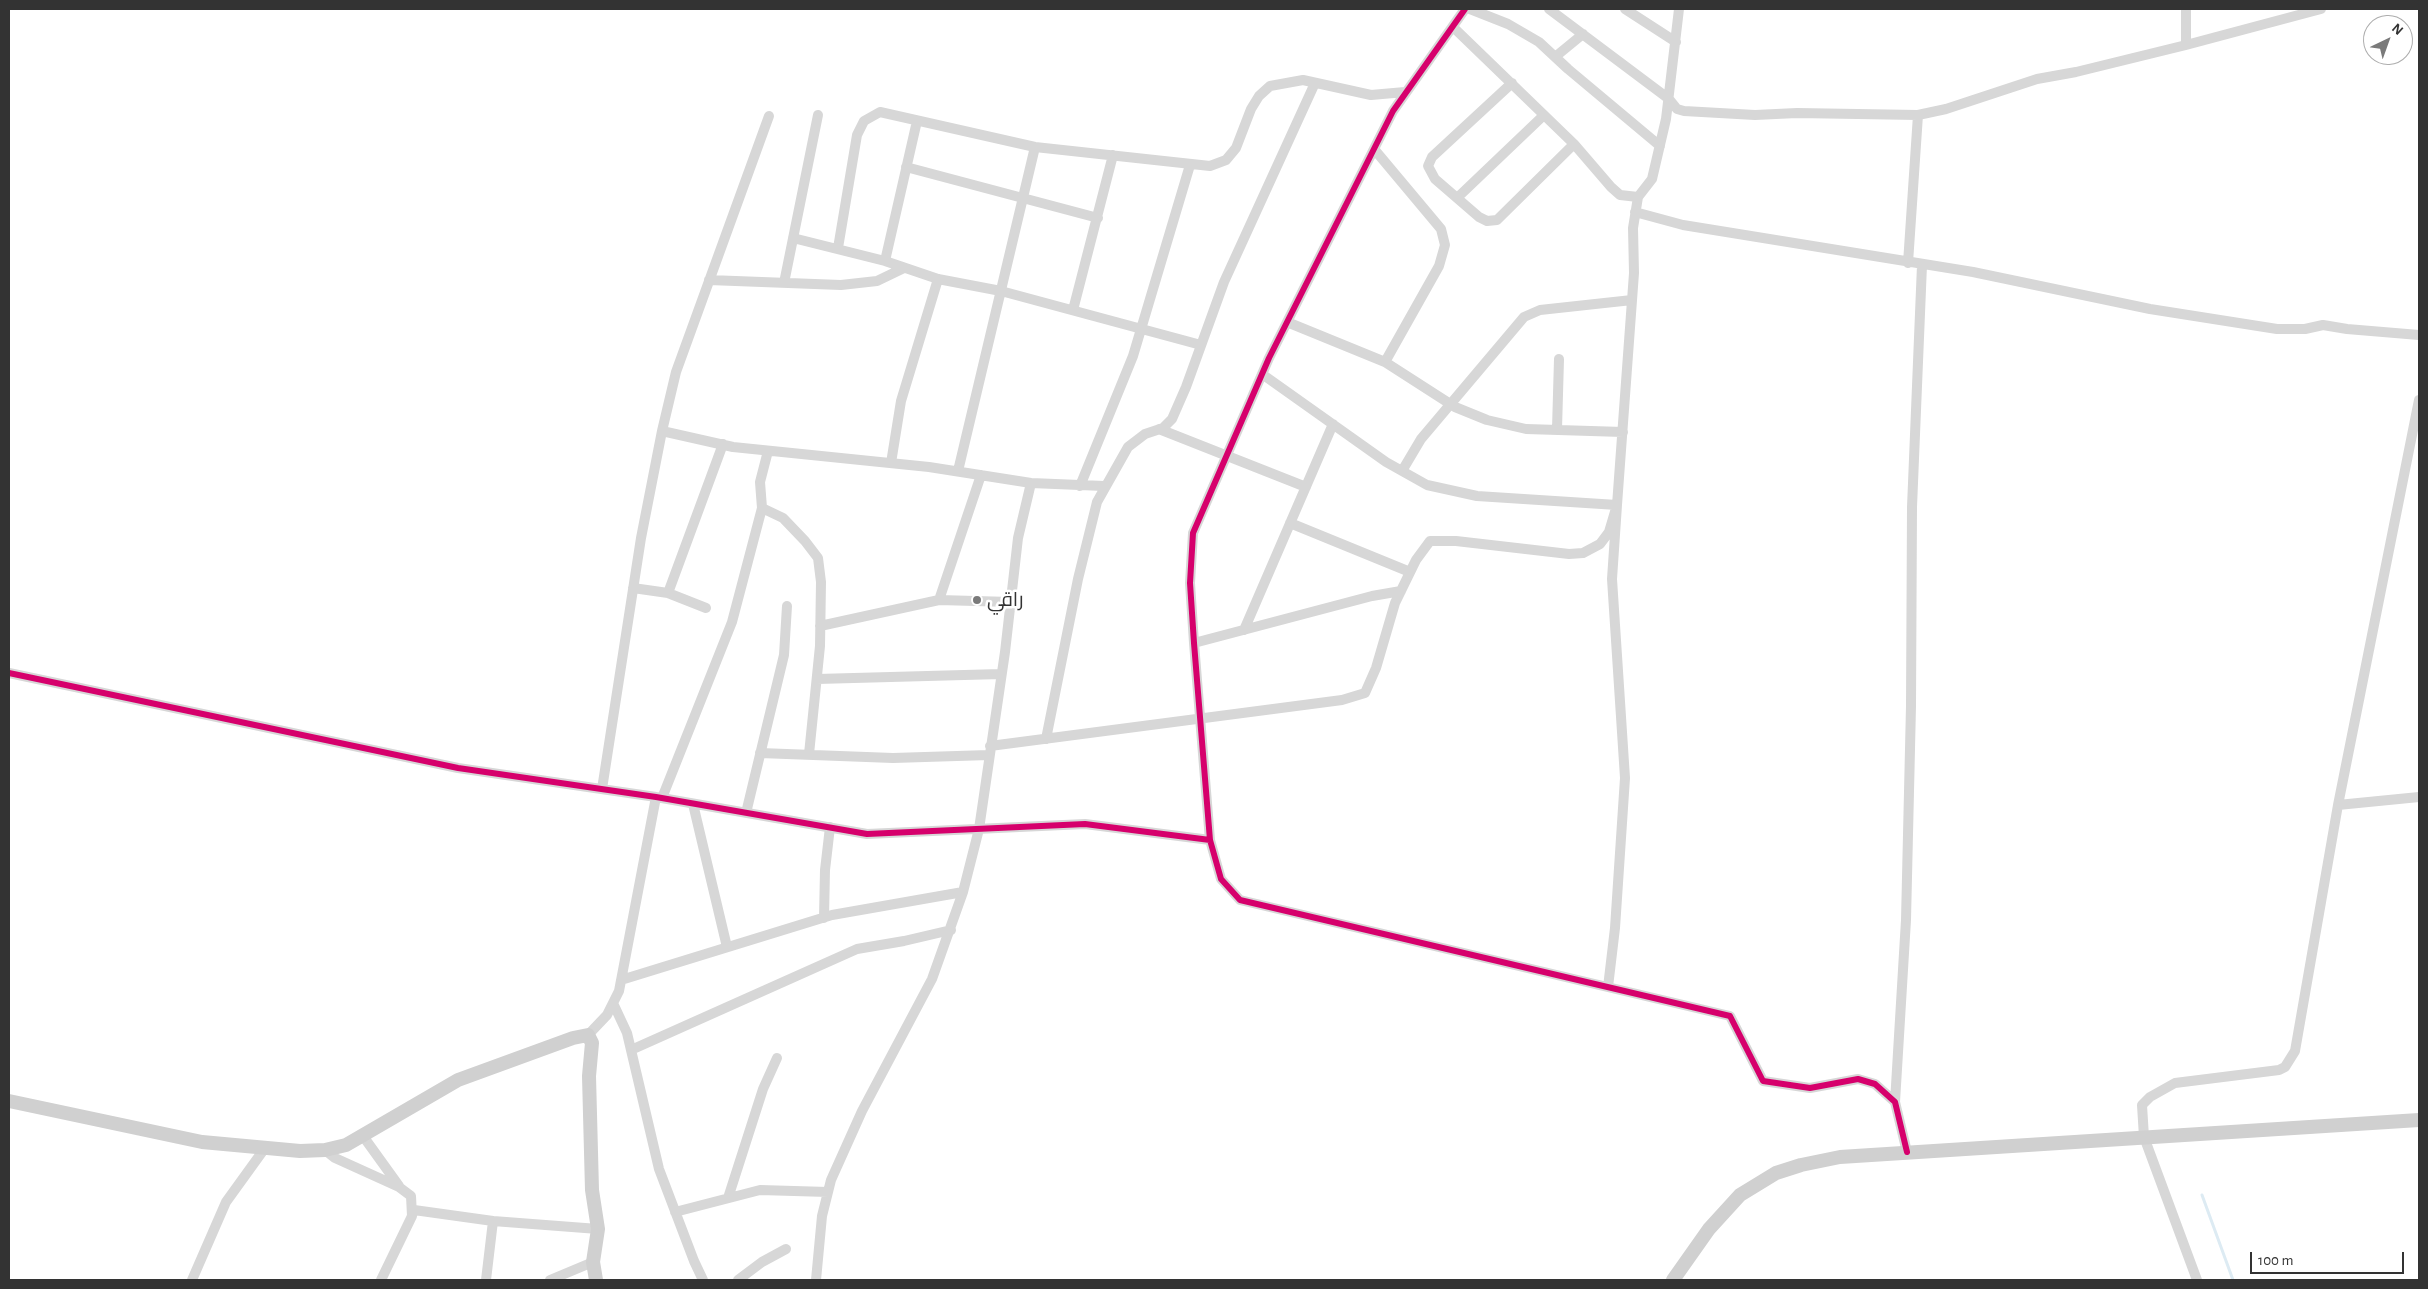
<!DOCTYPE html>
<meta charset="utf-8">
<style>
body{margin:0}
#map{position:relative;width:2428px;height:1289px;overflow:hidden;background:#fff;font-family:"Alegreya Sans",sans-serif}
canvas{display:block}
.frame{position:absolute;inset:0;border:10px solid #333;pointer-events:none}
.north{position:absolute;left:2363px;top:15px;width:50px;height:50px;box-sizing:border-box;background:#fff;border:1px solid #adadad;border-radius:50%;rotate:42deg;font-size:14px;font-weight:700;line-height:20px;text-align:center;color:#333}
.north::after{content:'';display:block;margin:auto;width:18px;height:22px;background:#7a7a7a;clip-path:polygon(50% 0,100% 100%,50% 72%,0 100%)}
.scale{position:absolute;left:2250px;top:1252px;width:154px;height:22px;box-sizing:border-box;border:2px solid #333;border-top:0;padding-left:6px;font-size:15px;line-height:18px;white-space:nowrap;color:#333;-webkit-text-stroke:4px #fff;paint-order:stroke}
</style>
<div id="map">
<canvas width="2428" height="1289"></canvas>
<div class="frame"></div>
<div class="north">N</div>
<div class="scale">100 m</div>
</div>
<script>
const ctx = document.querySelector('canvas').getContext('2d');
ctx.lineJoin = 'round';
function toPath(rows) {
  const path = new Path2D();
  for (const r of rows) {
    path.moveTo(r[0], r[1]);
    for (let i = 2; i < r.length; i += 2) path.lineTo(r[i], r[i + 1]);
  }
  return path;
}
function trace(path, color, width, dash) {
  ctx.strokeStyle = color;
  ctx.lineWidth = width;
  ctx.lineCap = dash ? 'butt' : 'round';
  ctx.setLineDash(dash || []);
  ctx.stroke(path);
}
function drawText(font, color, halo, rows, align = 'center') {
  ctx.font = font + ' "Alegreya Sans",Cairo,sans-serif';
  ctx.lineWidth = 5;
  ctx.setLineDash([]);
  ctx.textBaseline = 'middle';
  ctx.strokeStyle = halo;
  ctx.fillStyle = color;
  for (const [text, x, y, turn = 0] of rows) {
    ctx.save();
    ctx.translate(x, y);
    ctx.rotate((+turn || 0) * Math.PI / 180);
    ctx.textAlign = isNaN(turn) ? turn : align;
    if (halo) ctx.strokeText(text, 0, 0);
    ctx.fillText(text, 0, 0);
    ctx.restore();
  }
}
const stream = toPath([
 [2202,1195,2233,1280]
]);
const street = toPath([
 [1465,9,1393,111,1269,358,1193,533,1190,583,1194,643,1210,840,1221,879,1240,900,1730,1016,1763,1081,1810,1088,1858,1079,1875,1084,1895,1102,1907,1152],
 [1470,9,1508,24,1539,42,1568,69,1660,146],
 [1549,9,1669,99,1677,109,1684,111,1755,115,1797,113,1918,115,1946,109,2037,79,2076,72,2186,45,2321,9],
 [1625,9,1676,42],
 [2186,9,2186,45],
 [1453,27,1574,144,1611,187,1620,195,1638,197,1652,179,1666,119,1679,9],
 [1555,57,1583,34],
 [1512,83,1432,157,1428,166,1435,179,1479,217,1487,221,1497,220,1574,144],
 [1374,149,1441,229,1445,245,1439,266,1385,362],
 [906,167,1098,218],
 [1457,198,1544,115],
 [1635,212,1683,225,1973,272,2150,309,2277,329,2305,329,2323,325,2347,329,2419,335],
 [793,238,885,261,938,279,1001,291,1201,345],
 [838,248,857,135,864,121,880,112,1035,147,1210,166,1226,160,1236,148,1251,109,1259,96,1270,86,1303,80,1371,95,1405,92],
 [885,261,917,121],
 [1908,263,1918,115],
 [709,280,841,285,877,281,904,268],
 [784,283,818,115],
 [1073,310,1113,155],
 [1287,322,1385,362,1455,407,1487,420,1526,429,1623,432],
 [1262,374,1386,462,1427,485,1477,496,1617,505,1612,579,1625,778,1615,928,1608,987],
 [1159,429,1306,487],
 [1557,429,1559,359],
 [662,431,733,447,929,467,1031,483,1104,486],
 [891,463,901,401,938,279],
 [958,471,1035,147],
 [1402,471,1421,439,1524,317,1540,310,1632,300],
 [1080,486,1133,356,1190,165],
 [762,508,783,518,805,541,818,558,821,582,820,646,809,754],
 [1290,523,1410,572],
 [633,588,668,593,706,608],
 [668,593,723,444],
 [939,600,981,475],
 [820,626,939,600,1011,602],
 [1244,630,1333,424],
 [1194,643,1372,596,1401,591],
 [9,673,458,768,656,797,867,834,1085,824,1210,840],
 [817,679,1001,674],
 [1046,739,1078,579,1097,502,1128,447,1145,434,1163,428,1172,419,1186,387,1224,282,1315,83],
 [990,746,1342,700,1365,693,1376,668,1395,603,1416,560,1430,541,1456,541,1569,554,1583,553,1600,544,1609,532,1617,505,1634,273,1633,228,1638,197],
 [760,753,893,758,989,755],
 [602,789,641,538,662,431,676,372,769,116],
 [662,798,732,622,762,508,760,482,768,451],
 [693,804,727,947],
 [2338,805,2419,797],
 [746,813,784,655,787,606],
 [824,918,825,870,830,827],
 [621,980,832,915,963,892],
 [613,1003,627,1033,659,1169,694,1261,703,1280],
 [588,1035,607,1015,619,991,656,797],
 [631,1050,857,949,904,941,951,930],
 [1895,1102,1906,920,1911,706,1912,507,1922,265],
 [363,1136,399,1186],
 [325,1150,335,1158,399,1187,411,1196,412,1216,381,1280],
 [728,1198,763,1089,777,1058],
 [414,1210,493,1221],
 [675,1212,760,1190,828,1192],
 [192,1280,226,1202,265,1148],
 [486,1280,493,1221,598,1229],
 [550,1280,593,1262],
 [738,1280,762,1262,786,1249],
 [816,1280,822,1216,831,1180,862,1111,932,979,963,892,979,829,1005,652,1018,538,1031,483],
 [2197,1280,2144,1137,2142,1105,2150,1097,2175,1083,2279,1070,2285,1067,2295,1051,2338,805,2419,400]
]);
const secondary = toPath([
 [9,1101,202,1142,300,1151,325,1150,346,1145,458,1080,573,1038,588,1035,592,1043,589,1076,592,1190,598,1229,593,1262,596,1280],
 [1673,1280,1709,1229,1740,1195,1776,1173,1801,1165,1840,1157,2419,1120]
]);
const cycleway = toPath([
 [1465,9,1393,111,1269,358,1193,533,1190,583,1194,643,1210,840,1221,879,1240,900,1730,1016,1763,1081,1810,1088,1858,1079,1875,1084,1895,1102,1907,1152],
 [9,673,458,768,656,797,867,834,1085,824,1210,840]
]);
const markers = [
 [977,600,5,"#7a7a7a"]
];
const poiNames = [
 ["راقي",987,600]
];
trace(stream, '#ddebf3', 3);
trace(street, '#d7d7d7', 10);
trace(secondary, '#d0d0d0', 14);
trace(cycleway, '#d6006c', 6);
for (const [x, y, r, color] of markers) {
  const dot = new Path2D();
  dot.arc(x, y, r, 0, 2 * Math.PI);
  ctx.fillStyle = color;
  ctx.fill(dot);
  trace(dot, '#fff', 2);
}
drawText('20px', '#333', '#fff', poiNames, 'left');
</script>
